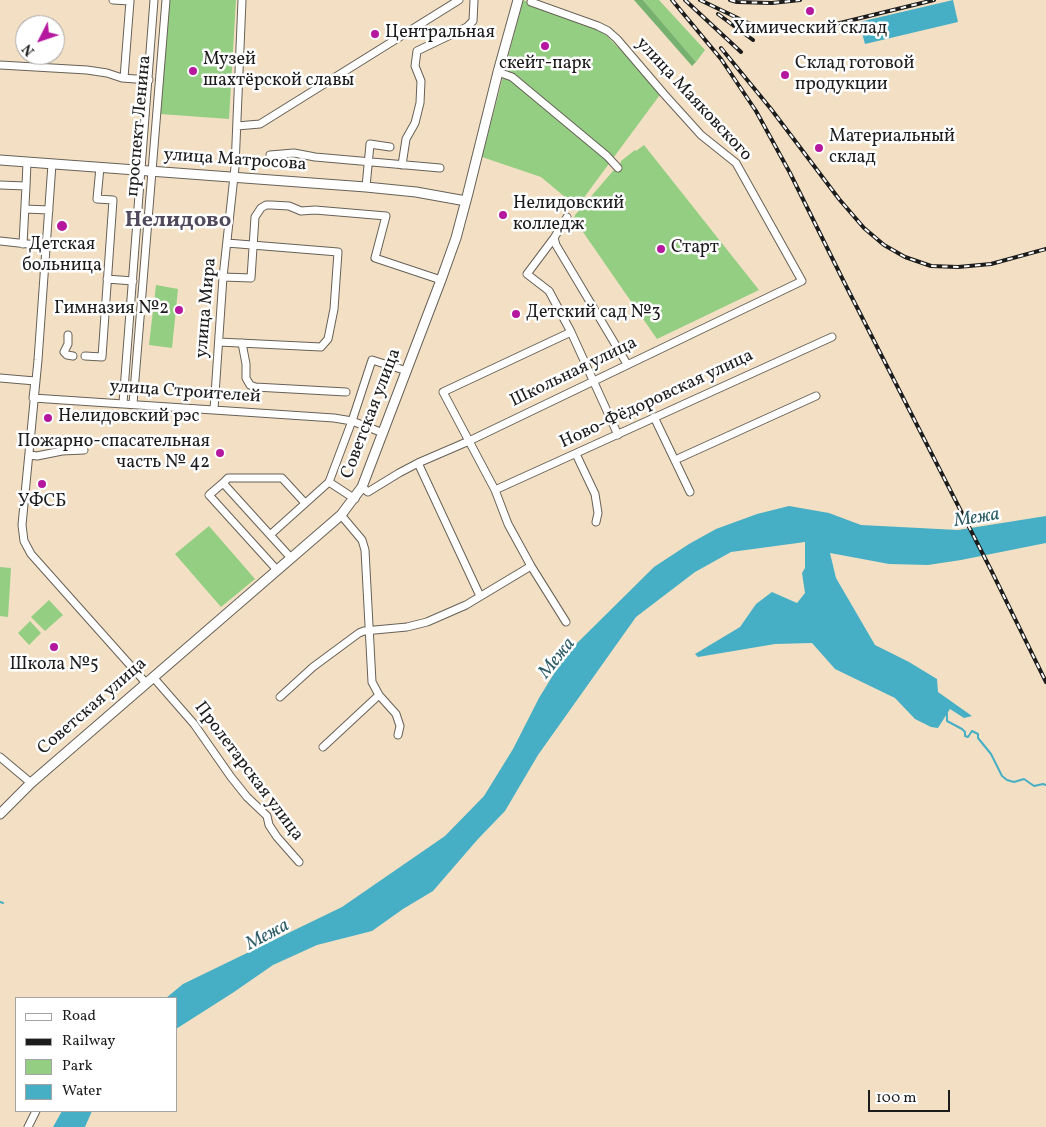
<!DOCTYPE html>
<meta charset="utf-8">
<style>
body{margin:0}
#map{position:relative;width:1046px;height:1127px;overflow:hidden;background:#f3e0c4;font-family:Vollkorn,serif}
canvas{display:block}
.legend{position:absolute;left:15px;top:997px;width:162px;height:115px;box-sizing:border-box;background:#fff;border:1px solid #a4a4a4;margin:0;padding:6px 9px;list-style:none;font-size:15px;color:#1c1c1c}
.legend li{display:flex;align-items:center;gap:10px;height:25px}
.legend b{width:25px;border:1px solid #a4a4a4}
.north{position:absolute;left:15px;top:15px;width:50px;height:50px;box-sizing:border-box;background:#fff;border:1px solid #a4a4a4;border-radius:50%;rotate:229deg;font-size:14px;font-weight:700;line-height:20px;text-align:center;color:#1c1c1c}
.north::after{content:'';display:block;margin:auto;width:18px;height:22px;background:#b5179e;clip-path:polygon(50% 0,100% 100%,50% 72%,0 100%)}
.scale{position:absolute;left:868px;top:1090px;width:82px;height:22px;box-sizing:border-box;border:2px solid #1c1c1c;border-top:0;padding-left:6px;font-size:15px;line-height:18px;white-space:nowrap;color:#1c1c1c;-webkit-text-stroke:4px #fff;paint-order:stroke}
</style>
<div id="map">
<canvas width="1046" height="1127"></canvas>
<ul class="legend">
<li><b style="height:6px;background:#fff"></b>Road</li>
<li><b style="height:6px;background:#1c1c1c"></b>Railway</li>
<li><b style="height:14px;background:#93ce82"></b>Park</li>
<li><b style="height:14px;background:#46afc5"></b>Water</li>
</ul>
<div class="north">N</div>
<div class="scale">100 m</div>
</div>
<script>
const ctx = document.querySelector('canvas').getContext('2d');
ctx.lineJoin = 'round';
function fillPath(path, color) {
  ctx.fillStyle = color;
  ctx.fill(path, 'evenodd');
}
function toPath(rows) {
  const path = new Path2D();
  for (const r of rows) {
    path.moveTo(r[0], r[1]);
    for (let i = 2; i < r.length; i += 2) path.lineTo(r[i], r[i + 1]);
  }
  return path;
}
function trace(path, color, width, dash) {
  ctx.strokeStyle = color;
  ctx.lineWidth = width;
  ctx.lineCap = dash ? 'butt' : 'round';
  ctx.setLineDash(dash || []);
  ctx.stroke(path);
}
function drawText(font, color, halo, rows, align = 'center') {
  ctx.font = font + ' Vollkorn,serif';
  ctx.lineWidth = 5;
  ctx.setLineDash([]);
  ctx.textBaseline = 'middle';
  ctx.strokeStyle = halo;
  ctx.fillStyle = color;
  for (const [text, x, y, turn = 0] of rows) {
    ctx.save();
    ctx.translate(x, y);
    ctx.rotate((+turn || 0) * Math.PI / 180);
    ctx.textAlign = isNaN(turn) ? turn : align;
    if (halo) ctx.strokeText(text, 0, 0);
    ctx.fillText(text, 0, 0);
    ctx.restore();
  }
}
const green = toPath([
 [169,0,236,0,229,119,160,114],
 [523,0,601,30,662,92,577,207,541,177,482,157],
 [643,0,659,0,705,50,696,62],
 [644,145,759,290,657,339,574,219,575,215,613,171,620,165,621,161,635,150,636,151],
 [156,285,178,289,172,348,149,345],
 [209,526,255,579,221,607,175,554],
 [0,567,11,568,8,617,0,616],
 [49,600,63,615,45,631,31,617],
 [30,621,41,633,29,645,18,633]
]);
const forest = toPath([
 [634,0,643,0,696,62,692,66]
]);
const water = toPath([
 [953,0,958,22,865,44,859,22],
 [789,506,829,513,861,525,958,530,1046,516,1046,543,961,560,928,565,889,564,830,553,836,578,875,645,909,662,937,679,938,692,972,716,964,718,950,709,938,728,931,727,915,719,895,698,835,669,812,643,775,644,698,657,695,654,740,627,756,604,772,592,797,603,805,593,802,573,805,568,805,542,731,552,695,572,636,617,538,755,505,811,478,839,433,891,403,909,372,931,317,945,273,965,234,992,176,1029,176,998,166,998,183,984,342,907,445,836,484,796,513,749,539,698,566,654,654,567,689,544,716,529,757,514],
 [62,1111,92,1111,85,1127,53,1127]
]);
const stream = toPath([
 [945,713,947,714,947,721,962,729,965,732,965,736,968,737,972,731,978,734,978,738,991,754,1002,776,1007,780,1014,782,1024,779,1034,786,1043,784,1046,785],
 [0,902,3,903]
]);
const minor = toPath([
 [113,0,130,1,124,78],
 [0,65,87,70,107,73,122,78,149,80],
 [498,72,512,77,607,156,618,168],
 [237,126,260,124,459,0],
 [270,155,294,153,315,157,440,168],
 [52,164,38,360,22,525,24,541,31,554,146,683],
 [402,165,406,139,415,123,420,103,421,81,415,66,417,51,467,27,473,21,474,0],
 [0,185,26,186,27,162],
 [366,187,370,144,390,147],
 [25,209,49,210],
 [567,217,554,238,527,274,549,291,571,332,618,435],
 [554,238,556,245,627,364],
 [0,241,46,246],
 [23,244,26,186],
 [223,277,251,278,255,217,261,208,266,205,271,205,289,206,301,211,315,210,386,216,375,258,441,280],
 [107,279,133,281],
 [68,335,68,344,64,352,67,355,73,356],
 [219,342,321,347,328,339,334,309,338,252,227,243],
 [242,343,246,364,246,378,250,385,255,387,346,392],
 [85,356,102,357,113,200,97,199,100,167],
 [0,378,35,381,33,398,334,418,352,421,383,433],
 [123,403,154,0],
 [133,404,166,0],
 [214,409,223,277,235,167,242,0],
 [654,417,690,492],
 [576,454,595,494,598,513,596,522],
 [30,455,37,456,62,451,84,450],
 [675,460,816,396],
 [418,463,480,596],
 [329,482,355,499],
 [223,483,228,478,282,478,305,503],
 [362,487,368,492,399,473,418,463,469,441,802,281,736,163,701,135,664,94,617,39,608,31,598,26,531,2],
 [495,490,832,337],
 [341,515,362,540,365,550,372,682,379,695,396,714,400,726,398,735],
 [270,535,329,482,352,421,372,360,407,371],
 [277,570,209,495,223,483,291,558],
 [566,622,531,566,508,524,495,490,443,392,571,332],
 [153,677,194,724,231,777,247,797,267,816,269,825,277,837,299,862],
 [280,697,313,667,359,633,364,631,407,627,427,622,466,605,531,566],
 [323,747,379,695],
 [0,757,31,783],
 [28,1127,36,1111]
]);
const major = toPath([
 [0,160,366,187,416,192,466,201],
 [0,814,31,783,341,515,362,487,441,280,456,238,468,193,498,72,518,0]
]);
const rail = toPath([
 [672,0,721,59,756,111,790,173,844,282,991,570,1046,682],
 [685,0,741,52],
 [700,0,748,23,766,28,789,30,836,24,934,0],
 [730,0,737,2,772,3,800,0],
 [718,14,753,40],
 [721,48,771,109,839,199,864,228,884,245,905,257,931,266,958,267,991,264,1046,249]
]);
const markers = [
 [810,11,5,"#b5179e"],
 [375,34,5,"#b5179e"],
 [545,46,5,"#b5179e"],
 [193,71,5,"#b5179e"],
 [785,75,5,"#b5179e"],
 [819,148,5,"#b5179e"],
 [503,215,5,"#b5179e"],
 [62,226,6,"#b5179e"],
 [661,249,5,"#b5179e"],
 [179,310,5,"#b5179e"],
 [516,314,5,"#b5179e"],
 [48,418,5,"#b5179e"],
 [220,453,5,"#b5179e"],
 [42,484,5,"#b5179e"],
 [54,647,5,"#b5179e"]
];
const poiNames = [
 ["Химический склад",810,30,"center"],
 ["Центральная",385,34],
 ["Музей",203,61],
 ["шахтёрской славы",203,82],
 ["скейт-парк",545,65,"center"],
 ["Склад готовой",795,65],
 ["продукции",795,86],
 ["Материальный",829,138],
 ["склад",829,159],
 ["Нелидовский",513,205],
 ["колледж",513,226],
 ["Детская",62,246,"center"],
 ["больница",62,267,"center"],
 ["Старт",671,249],
 ["Гимназия №2",169,310,"right"],
 ["Детский сад №3",526,314],
 ["Нелидовский рэс",58,418],
 ["Пожарно-спасательная",210,443,"right"],
 ["часть № 42",210,464,"right"],
 ["УФСБ",42,503,"center"],
 ["Школа №5",54,666,"center"]
];
const streetNames = [
 ["улица Маяковского",693,100,47],
 ["проспект Ленина",140,126,-85],
 ["улица Матросова",235,161,4],
 ["улица Мира",207,308,-85],
 ["Школьная улица",574,373,-26],
 ["улица Строителей",185,393,4],
 ["Ново-Фёдоровская улица",657,400,-25],
 ["Советская улица",372,414,-69],
 ["Советская улица",93,707,-41],
 ["Пролетарская улица",248,772,53]
];
const waterNames = [
 ["Межа",977,519,-9],
 ["Межа",558,659,-51],
 ["Межа",268,936,-28]
];
const districtNames = [
 ["Нелидово",178,222]
];
fillPath(green, '#93ce82');
fillPath(forest, '#76b170');
fillPath(water, '#46afc5');
trace(stream, '#46afc5', 2);
trace(minor, '#676157', 9);
trace(major, '#676157', 11);
trace(minor, '#fff', 7);
trace(major, '#fff', 9);
trace(rail, '#1c1c1c', 4);
trace(rail, '#fff', 2, [5.5]);
for (const [x, y, r, color] of markers) {
  const dot = new Path2D();
  dot.arc(x, y, r, 0, 2 * Math.PI);
  ctx.fillStyle = color;
  ctx.fill(dot);
  trace(dot, '#fff', 2);
}
drawText('18px', '#1c1c1c', '#fff', poiNames, 'left');
drawText('18px', '#1c1c1c', '#fff', streetNames);
drawText('italic 19px', '#2f5e68', '#fff', waterNames);
drawText('bold 22px', '#514a5d', '#fff', districtNames);
</script>
